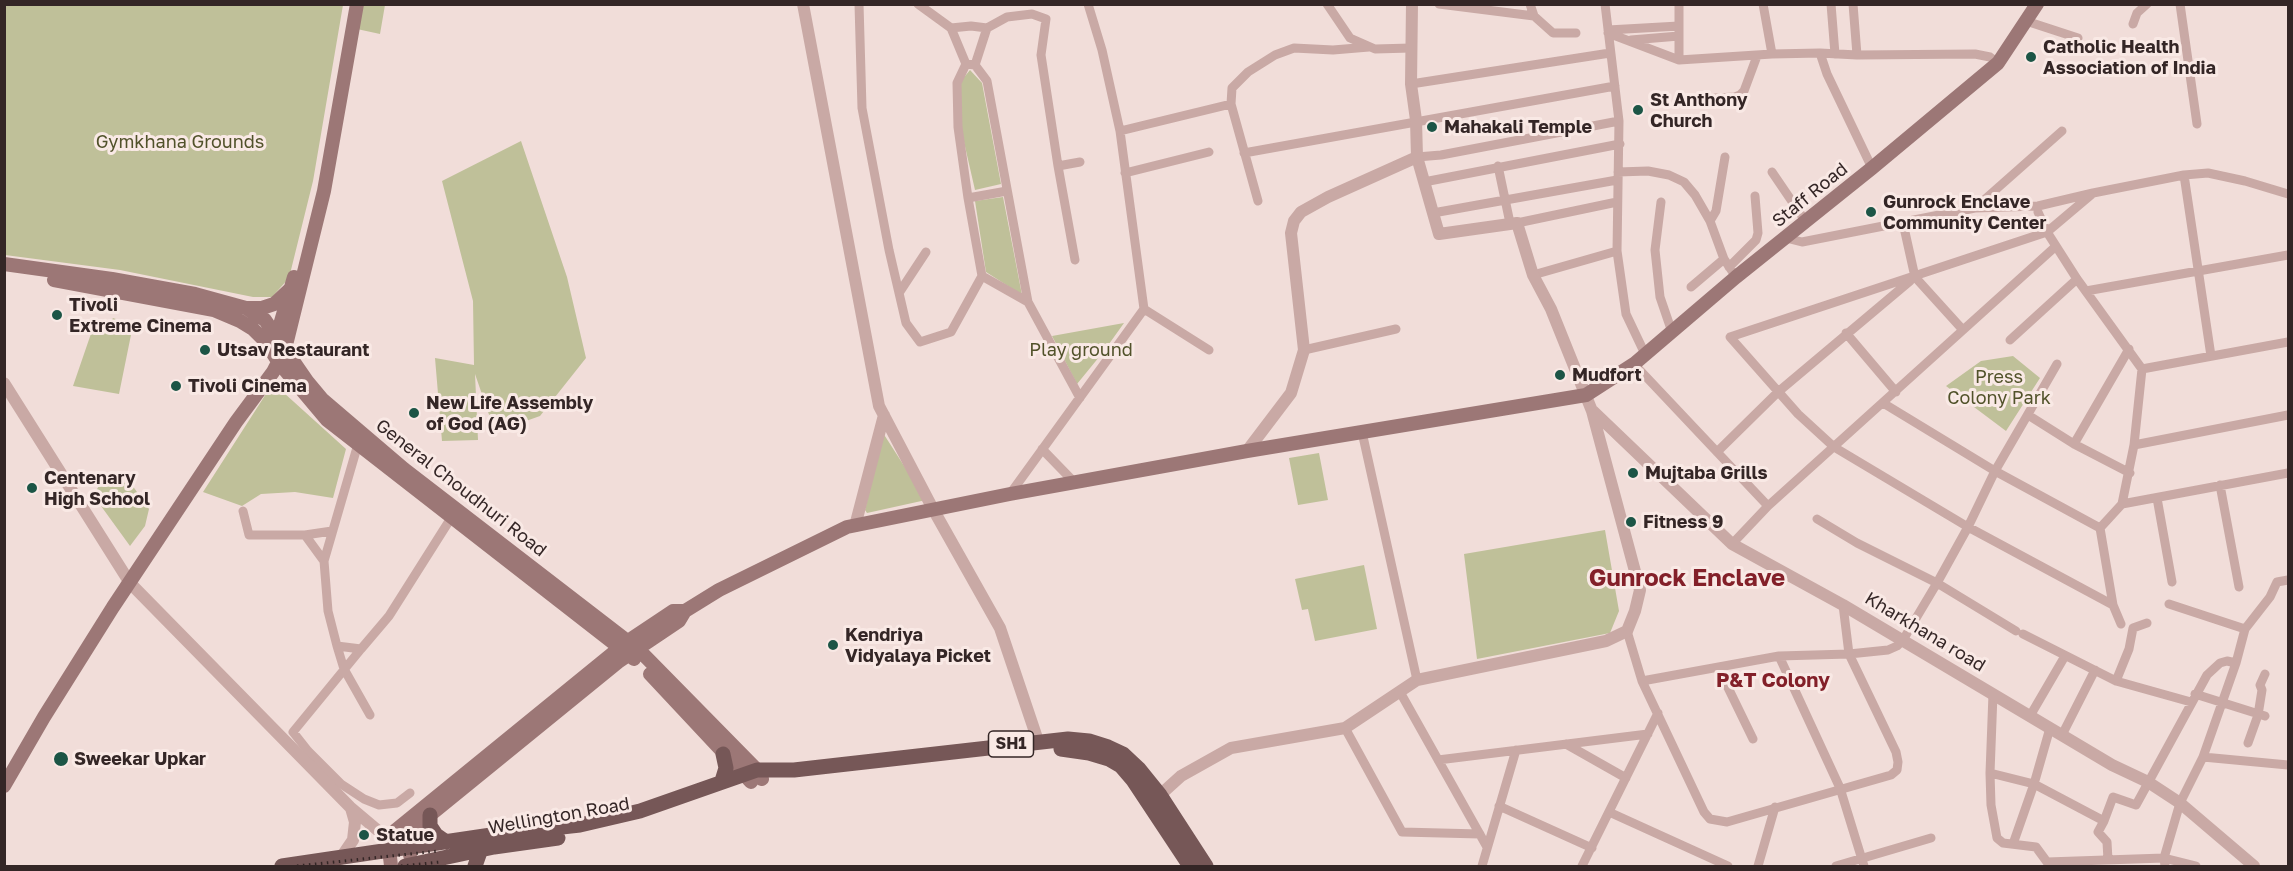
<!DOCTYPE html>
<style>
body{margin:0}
#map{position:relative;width:2293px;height:871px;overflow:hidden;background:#f1ddd9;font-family:"Golos Text",sans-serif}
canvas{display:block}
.frame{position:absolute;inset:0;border:6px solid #342626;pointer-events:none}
</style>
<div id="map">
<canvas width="2293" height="871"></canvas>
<div class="frame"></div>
</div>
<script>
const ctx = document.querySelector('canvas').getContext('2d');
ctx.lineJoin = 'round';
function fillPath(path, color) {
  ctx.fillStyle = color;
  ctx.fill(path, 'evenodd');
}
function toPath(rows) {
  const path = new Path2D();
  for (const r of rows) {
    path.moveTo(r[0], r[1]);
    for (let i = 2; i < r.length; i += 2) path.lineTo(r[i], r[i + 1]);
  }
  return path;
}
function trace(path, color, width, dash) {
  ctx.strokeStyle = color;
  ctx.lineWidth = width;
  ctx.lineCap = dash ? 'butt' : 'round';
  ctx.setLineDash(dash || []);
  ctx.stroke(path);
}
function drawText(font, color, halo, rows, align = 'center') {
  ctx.font = font + ' "Golos Text",sans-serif';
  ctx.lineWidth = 6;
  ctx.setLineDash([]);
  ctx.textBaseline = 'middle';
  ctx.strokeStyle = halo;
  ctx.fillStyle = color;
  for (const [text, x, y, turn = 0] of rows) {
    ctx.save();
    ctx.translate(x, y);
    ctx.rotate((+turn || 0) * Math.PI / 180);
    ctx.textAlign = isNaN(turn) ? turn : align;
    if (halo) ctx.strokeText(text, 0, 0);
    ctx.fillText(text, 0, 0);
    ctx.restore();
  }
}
const green = toPath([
 [5,5,343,5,313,181,289,278,272,297,253,297,120,270,5,255],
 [361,5,385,5,380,34,357,29],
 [970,70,982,83,1001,184,975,190,961,129,961,81],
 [521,141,567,277,586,358,540,416,495,432,475,374,478,440,442,441,435,358,474,365,473,301,442,181],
 [1003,197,1022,295,986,272,975,201],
 [113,318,133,325,119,394,73,386,95,322,108,326],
 [1124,323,1104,351,1077,384,1052,336],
 [2013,356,2040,378,2006,431,1946,386,1981,361],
 [273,383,346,449,333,498,295,492,261,494,242,506,203,492],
 [883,433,926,500,867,513,865,510],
 [1319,453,1328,500,1298,505,1289,458],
 [105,477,132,485,149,509,145,526,130,546,93,495],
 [1605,530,1619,611,1610,633,1477,659,1464,554],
 [1364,565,1377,629,1315,641,1308,609,1302,610,1295,579]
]);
const minor = toPath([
 [859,4,862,108,889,250,906,323,920,342,951,332,982,276],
 [918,4,951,28,966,64,975,65,987,28],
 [1327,4,1350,38,1375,49,1411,48],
 [1439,4,1534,16],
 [1530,4,1534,16,1553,33,1576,33],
 [1605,4,1619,121,1617,251,1626,314,1645,354],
 [1831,4,1835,54],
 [1853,4,1857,55],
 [2180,4,2197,124],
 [2026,21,2078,38],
 [2133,24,2137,13,2147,4],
 [951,28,971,26,987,28,1007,17,1032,14,1046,19,1041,55,1058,166],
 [1608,30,1679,26],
 [1608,33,1679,60,1679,4],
 [1631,40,1679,36],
 [1820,53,1827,74,1872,168],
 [1772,54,1820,53,1857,55,1975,54,1990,57,1998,63],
 [1679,60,1772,54,1763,4],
 [966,64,957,83,958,127,968,198],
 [975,65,987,81,1028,302,1080,398],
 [1411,84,1610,53],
 [1696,99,1735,97,1740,95,1744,91,1757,56],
 [1231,104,1232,88,1248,72,1275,55,1294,48,1333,50,1369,47],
 [1120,131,1231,104,1258,201],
 [1244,153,1615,86],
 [1417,157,1441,155,1619,121],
 [1725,157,1716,211,1710,221,1724,259,1736,277],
 [1498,166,1510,223],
 [1618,172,1648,171,1669,175,1684,182,1695,195,1710,221],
 [1772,172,1806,222],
 [1125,173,1209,152],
 [2184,175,2211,356],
 [1424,182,1620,144],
 [1007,191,968,198,982,276,1028,302],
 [1661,202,1655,250,1660,297,1672,332],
 [1975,208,2062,131],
 [2038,212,2047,232,2092,194],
 [1433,213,1617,180],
 [1517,223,1617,202],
 [1903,223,1915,277,1963,330],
 [1786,238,1802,242,1975,208,2038,206,2093,193,2184,175,2208,173,2245,181,2288,194],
 [1075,260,1058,166,1080,162],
 [1729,267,1756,240,1758,233,1755,196],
 [1533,275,1617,251],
 [1691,287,1724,259],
 [2086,291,2288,255],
 [899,293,926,252],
 [1144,309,1209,350],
 [1846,333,1896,392],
 [2010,340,2077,279],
 [1304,350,1396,329],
 [1634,364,1768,506],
 [2142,369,2288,342],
 [1883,403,1995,471,2100,528],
 [2028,415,2074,444,2130,473],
 [1362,432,1417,680],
 [2074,444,2129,349],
 [2134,445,2288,415],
 [1042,449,1074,482],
 [1717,452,1778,392,1910,281],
 [2220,485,2239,587],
 [1010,494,1144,309,1120,131,1102,50,1088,4],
 [2157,498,2172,582],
 [243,511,249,535,305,535,324,561,358,444],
 [1817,519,1857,543,1937,583,2016,631],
 [305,535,332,531],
 [1732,544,1768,506,2055,247],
 [324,561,328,611,337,646,344,669,370,715],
 [2169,604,2245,629],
 [2113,605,1968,527,1834,447,1798,414,1730,337,2047,232,2077,279,2142,369,2134,445,2122,504],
 [2121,624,2113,605,2100,528,2122,504,2288,473],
 [1627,631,1642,681,1779,656,1849,654,1888,650,1897,646,1903,640,1937,583,1968,527,1995,471,2057,364],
 [2023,634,2116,681,2191,702],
 [337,646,361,649,293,732,308,751,341,784,364,799,379,805,397,803,410,793],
 [361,649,389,616,451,518],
 [1779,656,1840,788,1864,866],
 [1718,667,1753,739],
 [1642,681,1704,812,1710,819,1727,822,1891,775,1897,770,1898,762,1896,752,1849,654,1843,605],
 [2116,681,2129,649,2133,628,2147,623],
 [1400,692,1487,847],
 [1993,694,1990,773,1991,805,1997,838,2003,843,2036,847,2047,862,2164,858,2196,866],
 [2195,694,2265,716],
 [2030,716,2065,656],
 [1345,728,1402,832,1480,834],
 [2062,735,2095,670],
 [2248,743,2258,715,2262,690,2260,685,2265,674],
 [1566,744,1626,778],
 [2203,757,2236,663,2245,629,2270,597,2277,582,2288,580],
 [1438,760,1648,734],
 [1990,773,2034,784,2104,821,2098,832,2107,842,2108,860],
 [1499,806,1592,848],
 [1609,812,1728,866],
 [2104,821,2113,797,2136,805,2207,675,2220,663,2227,661,2236,663],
 [2013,844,2034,784,2050,728],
 [1482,866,1516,750],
 [1582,866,1658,713],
 [1758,866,1775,807],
 [1836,866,1931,838],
 [2165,866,2164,858,2180,803,2203,757,2288,765]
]);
const tertiary = toPath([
 [803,4,879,406,933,509,1000,628,1038,741],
 [4,383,130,583,350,807,388,839],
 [1593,411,1732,544,1843,605,2112,765,2148,782,2180,803,2254,866],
 [1247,451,1291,393,1304,350,1291,233,1294,221,1301,212,1328,197,1417,157],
 [855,526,884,415],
 [1160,795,1181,776,1231,748,1345,728,1417,680,1606,641,1627,631,1635,611,1640,590,1592,411,1551,309,1533,275,1517,223,1439,234,1417,157,1416,120,1411,84,1412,4],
 [340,859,353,840,355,822,351,808]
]);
const secondary = toPath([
 [4,264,112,279,195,294,246,308,265,320,307,381,322,399,404,469,639,650,757,770,762,779],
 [54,280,214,310,240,321,253,329,265,341,279,363,327,420,634,659],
 [246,308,262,308,274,304,289,290],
 [275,342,294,277],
 [650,674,751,782],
 [4,786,44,717,113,607,236,422,273,372,285,349,324,191,357,4],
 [410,855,409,841,411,836,430,815,618,662,679,621,685,611,719,590,847,527,1010,494,1247,451,1586,395,1634,364,1736,277,1872,168,1998,63,2037,4],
 [391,866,388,839,396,830,628,641,673,611,685,611]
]);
const primary = toPath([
 [1061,749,1089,753,1109,759,1121,766,1133,780,1190,866],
 [722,781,726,768,723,754],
 [430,815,430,826,436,835,446,842],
 [282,866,498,834,580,825,640,811,757,770,794,770,1068,739,1089,741,1108,747,1123,754,1139,769,1160,795,1206,866],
 [405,866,494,847,558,838],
 [475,866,481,849]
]);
const rail = toPath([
 [297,866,438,851],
 [401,866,440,862]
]);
const markers = [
 [2031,57,6,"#1c5546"],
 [1638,110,6,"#1c5546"],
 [1432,127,6,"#1c5546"],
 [1871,212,6,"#1c5546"],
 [57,315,6,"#1c5546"],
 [205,350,6,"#1c5546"],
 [1560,375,6,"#1c5546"],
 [176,386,6,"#1c5546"],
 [414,413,6,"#1c5546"],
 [1633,473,6,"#1c5546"],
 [32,488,6,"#1c5546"],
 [1631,522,6,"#1c5546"],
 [833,645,6,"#1c5546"],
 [61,759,8,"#1c5546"],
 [364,835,6,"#1c5546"]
];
const shields = [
 [1011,744,45]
];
const shieldNames = [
 ["SH1",1011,744]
];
const poiNames = [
 ["Catholic Health",2043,47],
 ["Association of India",2043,68],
 ["St Anthony",1650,100],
 ["Church",1650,121],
 ["Mahakali Temple",1444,127],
 ["Gunrock Enclave",1883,202],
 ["Community Center",1883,223],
 ["Tivoli",69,305],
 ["Extreme Cinema",69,326],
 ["Utsav Restaurant",217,350],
 ["Mudfort",1572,375],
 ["Tivoli Cinema",188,386],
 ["New Life Assembly",426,403],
 ["of God (AG)",426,424],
 ["Mujtaba Grills",1645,473],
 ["Centenary",44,478],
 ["High School",44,499],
 ["Fitness 9",1643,522],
 ["Kendriya",845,635],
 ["Vidyalaya Picket",845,656],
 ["Sweekar Upkar",74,759],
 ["Statue",376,835]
];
const parkNames = [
 ["Gymkhana Grounds",180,142],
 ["Play ground",1081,350],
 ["Press",1999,377],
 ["Colony Park",1999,398]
];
const streetNames = [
 ["Staff Road",1810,195,-39],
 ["General Choudhuri Road",461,488,38],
 ["Kharkhana road",1925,632,31],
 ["Wellington Road",559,816,-10]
];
const neighbourhoodNames = [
 ["P&T Colony",1773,681]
];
const districtNames = [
 ["Gunrock Enclave",1687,578]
];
fillPath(green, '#bfc099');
trace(minor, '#c9a9a5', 9);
trace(tertiary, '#c9a9a5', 12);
trace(secondary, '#9c7776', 14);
trace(primary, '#765757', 15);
trace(rail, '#342626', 3, [1.5, 4.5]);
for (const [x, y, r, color] of markers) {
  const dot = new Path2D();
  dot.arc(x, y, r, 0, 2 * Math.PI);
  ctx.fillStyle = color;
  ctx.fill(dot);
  trace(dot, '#f9e9e5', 2);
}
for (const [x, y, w] of shields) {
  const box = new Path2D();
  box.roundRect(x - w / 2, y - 13, w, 26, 4.5);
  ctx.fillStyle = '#f9e9e5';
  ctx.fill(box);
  trace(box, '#342626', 1.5);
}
drawText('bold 16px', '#342626', null, shieldNames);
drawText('bold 18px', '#342626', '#f9e9e5', poiNames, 'left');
drawText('18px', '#51522a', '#f9e9e5', parkNames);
drawText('18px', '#342626', '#f9e9e5', streetNames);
drawText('bold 20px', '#832029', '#f9e9e5', neighbourhoodNames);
drawText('bold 24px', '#832029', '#f9e9e5', districtNames);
</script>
